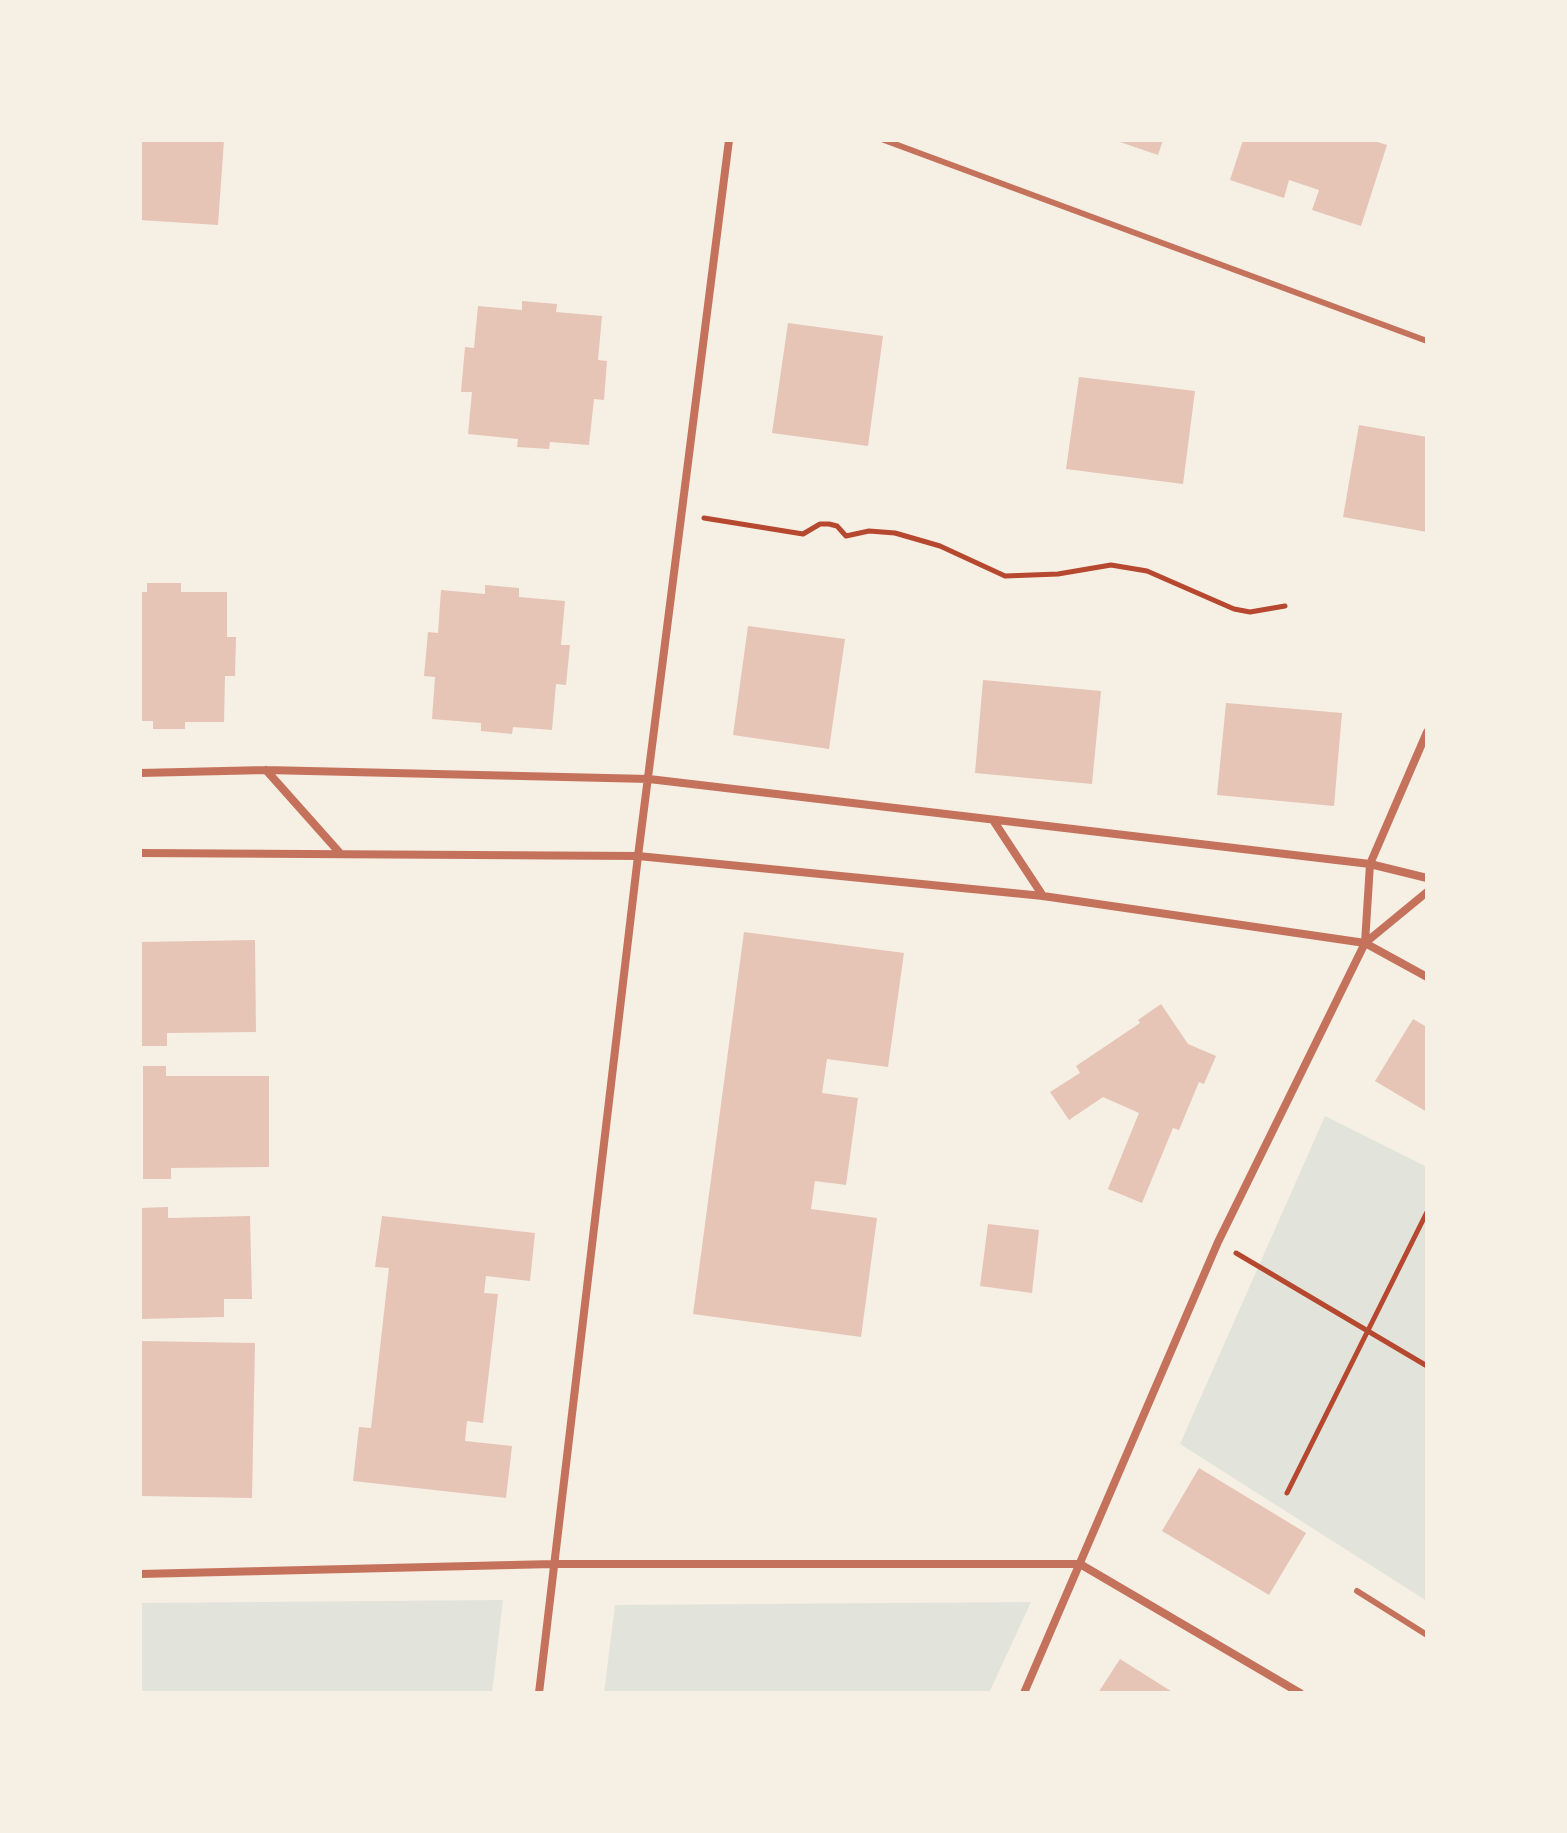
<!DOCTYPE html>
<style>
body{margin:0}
#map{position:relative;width:1567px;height:1833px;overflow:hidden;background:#f6efe4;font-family:Manrope,sans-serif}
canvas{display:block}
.frame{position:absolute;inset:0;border:142px solid #f6efe4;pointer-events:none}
</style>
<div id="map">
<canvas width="1567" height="1833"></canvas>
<div class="frame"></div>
</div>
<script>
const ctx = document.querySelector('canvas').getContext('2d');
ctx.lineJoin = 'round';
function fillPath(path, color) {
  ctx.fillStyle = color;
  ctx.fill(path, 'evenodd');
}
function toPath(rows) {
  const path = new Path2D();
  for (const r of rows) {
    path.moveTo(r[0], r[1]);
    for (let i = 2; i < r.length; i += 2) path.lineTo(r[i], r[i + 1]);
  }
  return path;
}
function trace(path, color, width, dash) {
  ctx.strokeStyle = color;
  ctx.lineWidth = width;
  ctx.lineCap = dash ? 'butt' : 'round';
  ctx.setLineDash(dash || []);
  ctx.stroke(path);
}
const green = toPath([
 [1325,1116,1427,1167,1427,1601,1180,1444],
 [503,1600,492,1693,140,1693,140,1603],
 [1031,1602,989,1693,604,1693,615,1605]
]);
const building = toPath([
 [140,140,224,140,218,225,140,220],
 [1114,140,1163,140,1158,155],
 [1243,140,1371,140,1387,145,1361,226,1312,210,1319,190,1289,180,1284,198,1230,180],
 [522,301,557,304,556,312,602,316,598,360,607,361,604,400,594,399,589,445,550,442,549,449,517,447,518,439,468,434,472,392,461,392,465,347,474,348,478,306,522,310],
 [788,323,883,336,868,446,772,433],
 [1079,377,1195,391,1183,484,1066,469],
 [1359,425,1427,437,1427,532,1343,517],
 [147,583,181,583,181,592,227,592,227,637,236,637,235,676,225,676,224,722,185,722,185,729,153,729,153,721,140,721,140,592,147,592],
 [485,585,519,588,519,597,565,601,561,645,570,645,566,685,556,684,552,730,513,727,512,734,481,731,481,723,432,719,435,677,424,676,428,632,438,633,441,590,485,594],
 [748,626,845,639,829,749,733,735],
 [983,680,1101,691,1092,784,975,773],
 [1226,703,1342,713,1334,806,1217,795],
 [744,932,904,953,888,1067,827,1059,822,1093,858,1098,846,1185,815,1181,811,1209,877,1218,861,1337,693,1314],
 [255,940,256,1032,167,1033,167,1046,140,1046,140,942],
 [1161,1004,1188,1044,1216,1056,1204,1084,1199,1082,1179,1130,1173,1128,1142,1203,1108,1189,1139,1113,1103,1097,1069,1120,1050,1092,1080,1073,1076,1066,1140,1023,1138,1020],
 [1413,1019,1427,1027,1427,1112,1375,1081],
 [143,1066,166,1066,166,1076,269,1076,269,1167,171,1168,171,1179,143,1179],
 [168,1207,168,1218,250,1216,252,1299,224,1299,224,1317,140,1319,140,1208],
 [382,1216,535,1233,530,1281,486,1276,484,1293,498,1294,483,1423,467,1421,465,1441,512,1446,506,1498,353,1481,359,1427,371,1428,389,1268,375,1267],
 [988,1224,1039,1230,1032,1293,980,1286],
 [140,1341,255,1343,252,1498,140,1496],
 [1199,1468,1306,1533,1269,1595,1162,1531],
 [1120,1659,1174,1693,1098,1693]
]);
const path = toPath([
 [704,518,803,534,820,524,829,524,837,526,846,536,869,531,895,533,940,546,1005,576,1058,574,1111,565,1147,571,1234,609,1250,612,1285,606],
 [1236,1253,1427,1366],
 [1287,1493,1427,1212]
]);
const service = toPath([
 [884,140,1427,341],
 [1357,1591,1427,1635]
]);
const minor = toPath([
 [266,770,339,852],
 [140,773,266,770,649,779,1370,864,1427,878],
 [993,820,1043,896],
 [140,853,638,856,1043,896,1365,943,1427,977],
 [1365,943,1427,892],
 [140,1574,553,1564,1080,1564,1300,1693],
 [539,1693,638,856,729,140],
 [1024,1693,1218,1242,1365,943,1370,864,1427,732]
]);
fillPath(green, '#e2e4dc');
fillPath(building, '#e6c5b7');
trace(path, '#b5482f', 5);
trace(service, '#c5725c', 6);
trace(minor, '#c5725c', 8);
</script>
